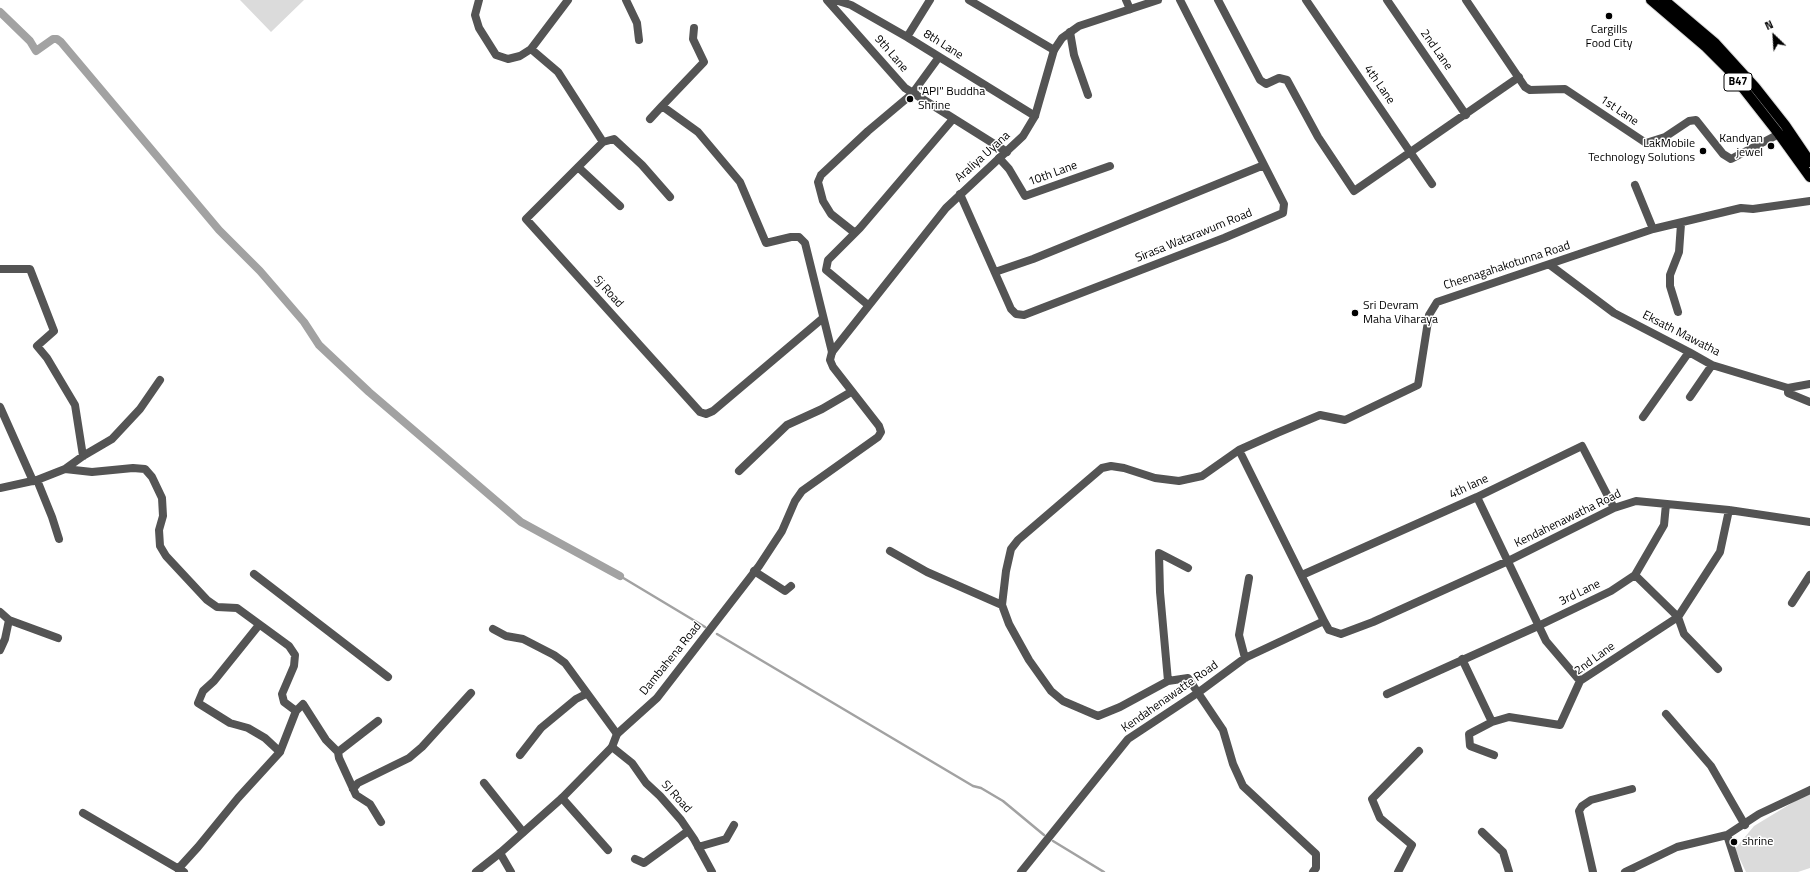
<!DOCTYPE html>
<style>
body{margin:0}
#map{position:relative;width:1810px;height:872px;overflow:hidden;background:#fff;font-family:"Titillium Web",sans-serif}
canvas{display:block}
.north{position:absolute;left:1754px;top:16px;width:40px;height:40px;-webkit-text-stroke:3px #fff;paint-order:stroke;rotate:335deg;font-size:11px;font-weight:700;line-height:16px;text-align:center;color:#000}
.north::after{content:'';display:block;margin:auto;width:14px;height:18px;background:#000;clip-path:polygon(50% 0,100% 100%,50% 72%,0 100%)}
</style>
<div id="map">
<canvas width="1810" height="872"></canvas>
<div class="north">N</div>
</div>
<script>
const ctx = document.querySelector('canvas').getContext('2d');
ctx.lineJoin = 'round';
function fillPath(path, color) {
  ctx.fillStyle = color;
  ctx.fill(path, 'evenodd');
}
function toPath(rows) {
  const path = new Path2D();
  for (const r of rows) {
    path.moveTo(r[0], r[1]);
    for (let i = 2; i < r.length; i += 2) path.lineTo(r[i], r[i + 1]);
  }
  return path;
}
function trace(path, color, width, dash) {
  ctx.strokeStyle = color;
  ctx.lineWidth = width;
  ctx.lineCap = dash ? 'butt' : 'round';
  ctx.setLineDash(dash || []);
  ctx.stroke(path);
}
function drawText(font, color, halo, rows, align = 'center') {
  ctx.font = font + ' "Titillium Web",sans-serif';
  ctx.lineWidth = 3;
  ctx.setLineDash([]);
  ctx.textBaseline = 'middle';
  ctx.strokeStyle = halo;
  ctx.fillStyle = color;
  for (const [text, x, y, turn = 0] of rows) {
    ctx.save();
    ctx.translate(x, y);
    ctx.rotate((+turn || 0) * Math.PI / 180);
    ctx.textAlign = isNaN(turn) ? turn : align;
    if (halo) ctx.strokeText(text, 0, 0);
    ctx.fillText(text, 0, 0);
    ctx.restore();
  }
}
const green = toPath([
 [240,0,304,0,271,32],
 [1810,792,1810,868,1798,872,1746,872,1735,849,1754,826]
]);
const stream = toPath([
 [620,576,705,627],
 [717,634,973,786,981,788,1003,801,1044,835],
 [1053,841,1104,872]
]);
const canal = toPath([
 [0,12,30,41,36,51,53,39,57,39,61,42,219,230,260,271,304,322,319,345,369,392,521,522,620,576]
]);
const minor = toPath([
 [479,0,475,15,479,28,496,55,508,59,520,56,531,49,568,0],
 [626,0,637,23,639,40],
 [827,0,905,88,1007,152],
 [835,0,851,5,907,37,1035,116],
 [969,0,1054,50],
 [1126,0,1130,9],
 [1218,0,1260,80,1266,84,1279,78,1287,80,1318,137,1354,191,1519,77],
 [1306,0,1432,184],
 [1387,0,1466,115],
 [1466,0,1525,87,1530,90,1565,89,1646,143,1665,137,1689,121,1696,120,1723,154,1731,159,1779,134],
 [1070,32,1074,55,1088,95],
 [907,37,930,0],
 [531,49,558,72,603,142],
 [662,106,704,62,693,39,694,28],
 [650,119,662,106,698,132,740,182,766,243,791,237,799,237,805,243,832,352],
 [999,158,1009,169,1025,196,1110,166],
 [578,167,620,206],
 [1635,185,1653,229],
 [960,194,1011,309,1016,314,1024,315,1224,238,1283,213,1284,204,1180,0],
 [670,197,642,165,614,139,603,142,526,219,700,412,706,414,713,411,823,318],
 [855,233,831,214,823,201,818,182,821,175,868,131,912,94,939,57],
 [1550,265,1614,313,1689,352,1712,365,1788,388,1788,393,1810,402],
 [0,269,30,269,54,331,37,346,47,358,75,405,83,456],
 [995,272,1033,259,1264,165],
 [868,305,826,270,828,260,860,228,953,119],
 [1678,312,1670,286,1670,275,1679,252,1681,224],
 [1788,388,1810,384],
 [1690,397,1712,365],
 [0,407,33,481],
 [1643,417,1689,352],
 [1239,450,1324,621],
 [65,469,83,456,112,439,140,409,160,380],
 [739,471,787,425,822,409,851,392],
 [37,480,52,517,59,539],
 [0,488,37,480,65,469,92,472,133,468,145,469,152,477,162,498,163,516,159,530,160,546,166,556,207,600,217,607,237,608,289,646,295,655,294,666,282,694,284,702,296,711,280,752,238,798,198,847,178,869],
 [1477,497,1546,641,1580,681],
 [890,551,927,572,1002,605],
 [754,571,785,591,791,586],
 [254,574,388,677],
 [1302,575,1477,497,1582,446,1614,508],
 [1635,575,1678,617,1684,634,1718,669],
 [1792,603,1810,575],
 [0,612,9,620,58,638],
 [259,625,214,681,203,691,198,703,230,723,248,728,265,738,280,752],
 [493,629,506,636,523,639,554,655,565,663,617,734],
 [0,650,5,639,9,620],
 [1245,658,1239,635,1249,578],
 [1462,659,1492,722,1509,717,1560,725,1580,681,1678,617,1720,552,1729,510],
 [1168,681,1160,592,1159,553,1188,568],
 [1387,694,1538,626,1611,591,1635,575,1664,525,1666,504],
 [296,711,303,704,326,740,338,752,378,721],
 [1666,714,1711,766,1745,825],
 [1492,722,1469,734,1470,746,1494,755],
 [612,747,632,763,646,783,660,796,681,820,694,839,712,872],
 [338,752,339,758,356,795,370,804,381,822],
 [520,755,541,728,576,699,586,694],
 [484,783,523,832],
 [353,789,358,783,409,758,422,747,471,693],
 [562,798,608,850],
 [83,813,184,872],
 [1482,832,1503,852,1509,872],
 [698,847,726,839,734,825],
 [500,853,511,872],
 [635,859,644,863,688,831],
 [1021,872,1128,739,1199,692,1245,658,1324,621,1329,630,1341,634,1373,622,1508,561,1614,508,1636,501,1729,510,1810,522],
 [1313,872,1316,868,1316,854,1243,786,1233,764,1223,730,1188,678,1168,681,1120,707,1098,716,1063,701,1051,691,1029,660,1009,624,1002,605,1006,571,1011,549,1018,540,1102,468,1111,466,1124,468,1155,478,1179,481,1202,476,1239,450,1277,433,1320,415,1345,420,1418,385,1429,315,1437,302,1653,229,1741,208,1753,209,1810,201],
 [1398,872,1412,845,1380,818,1372,799,1419,751],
 [1593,872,1579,811,1582,806,1591,800,1632,789],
 [1625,872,1677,847,1727,835],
 [1739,872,1727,835,1759,814,1810,790]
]);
const tertiary = toPath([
 [476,872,500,853,562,798,612,747,617,734,657,698,759,566,782,531,795,501,802,491,878,437,881,432,879,426,833,367,830,360,832,352,946,208,1023,136,1035,116,1054,50,1062,38,1079,26,1158,0]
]);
const primary = toPath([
 [1651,0,1706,47,1728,69,1779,134,1810,177],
 [1664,0,1715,43,1755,87,1785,125,1810,162]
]);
const markers = [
 [1609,16,4,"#000"],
 [910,99,4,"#000"],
 [1771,146,4,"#000"],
 [1703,151,4,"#000"],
 [1355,313,4,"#000"],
 [1734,842,4,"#000"]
];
const shields = [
 [1738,82,28]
];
const shieldNames = [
 ["B47",1738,82]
];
const poiNames = [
 ["Cargills",1609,30,"center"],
 ["Food City",1609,44,"center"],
 ["\"API\" Buddha",918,92],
 ["Shrine",918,106],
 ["Kandyan",1763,139,"right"],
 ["jewel",1763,153,"right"],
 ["LakMobile",1695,144,"right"],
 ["Technology Solutions",1695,158,"right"],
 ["Sri Devram",1363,306],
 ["Maha Viharaya",1363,320],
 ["shrine",1742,842]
];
const streetNames = [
 ["8th Lane",943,45,32],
 ["2nd Lane",1436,50,55],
 ["9th Lane",891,54,49],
 ["4th Lane",1379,85,55],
 ["1st Lane",1619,111,34],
 ["Araliya Uyana",983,157,-42],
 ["10th Lane",1053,174,-20],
 ["Sirasa Watarawum Road",1194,236,-22],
 ["Cheenagahakotunna Road",1507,266,-18],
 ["Sj Road",608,292,48],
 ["Eksath Mawatha",1681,334,27],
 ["4th lane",1469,487,-25],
 ["Kendahenawatha Road",1568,519,-26],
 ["3rd Lane",1580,593,-26],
 ["Dambahena Road",671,659,-51],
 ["2nd Lane",1595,659,-36],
 ["Kendahenawatte Road",1170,697,-35],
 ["SJ Road",676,797,48]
];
fillPath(green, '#dbdbdb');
trace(stream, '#a2a2a2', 2.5);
trace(canal, '#a2a2a2', 8);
trace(primary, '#dbdbdb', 12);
trace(minor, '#545454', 8);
trace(tertiary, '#545454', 8);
trace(primary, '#000', 10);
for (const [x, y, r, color] of markers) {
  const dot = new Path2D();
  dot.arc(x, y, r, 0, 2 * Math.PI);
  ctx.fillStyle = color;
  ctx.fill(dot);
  trace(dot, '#fff', 1.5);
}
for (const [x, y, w] of shields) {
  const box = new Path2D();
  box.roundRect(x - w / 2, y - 9, w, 18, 3);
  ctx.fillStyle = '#fff';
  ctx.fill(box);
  trace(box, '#000', 1);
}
drawText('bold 11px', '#000', null, shieldNames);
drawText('12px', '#000', '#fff', poiNames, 'left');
drawText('12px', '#000', '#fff', streetNames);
</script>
